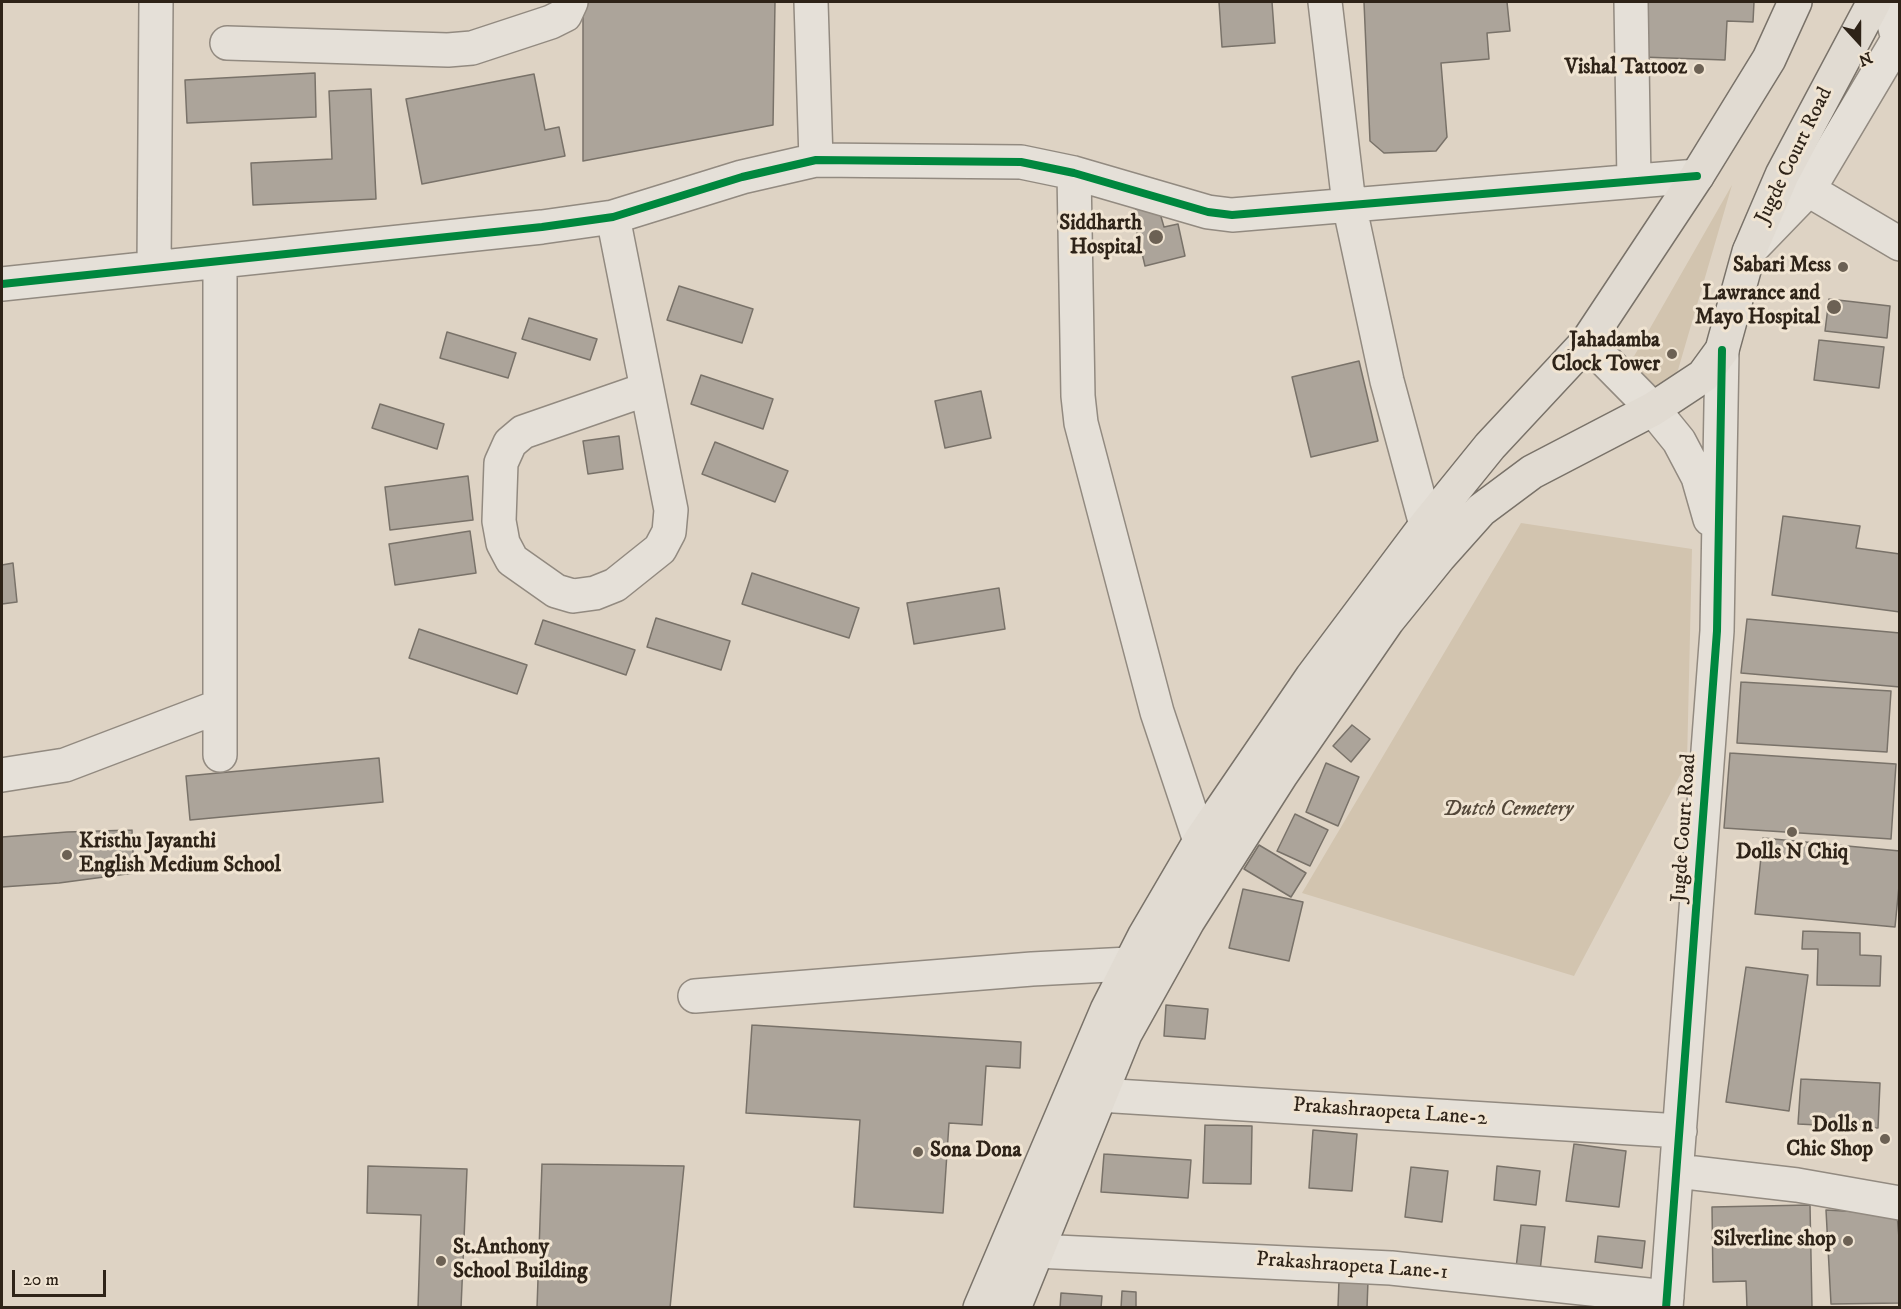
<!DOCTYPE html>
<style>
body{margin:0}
#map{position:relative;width:1901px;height:1309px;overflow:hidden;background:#ded3c4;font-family:"IM FELL DW Pica",serif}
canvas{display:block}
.frame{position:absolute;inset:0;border:3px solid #2e2318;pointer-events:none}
.north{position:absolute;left:1829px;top:12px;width:60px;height:60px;-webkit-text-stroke:4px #f0e4d2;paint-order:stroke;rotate:159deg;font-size:16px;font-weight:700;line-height:24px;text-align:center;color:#2e2318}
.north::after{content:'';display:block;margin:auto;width:21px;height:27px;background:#2e2318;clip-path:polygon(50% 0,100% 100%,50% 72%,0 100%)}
.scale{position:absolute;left:12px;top:1270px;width:94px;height:27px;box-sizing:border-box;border:3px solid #2e2318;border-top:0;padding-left:8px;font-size:18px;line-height:21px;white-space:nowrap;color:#2e2318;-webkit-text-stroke:4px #f0e4d2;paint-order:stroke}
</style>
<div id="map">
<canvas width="1901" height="1309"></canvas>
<div class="frame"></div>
<div class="north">N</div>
<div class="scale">20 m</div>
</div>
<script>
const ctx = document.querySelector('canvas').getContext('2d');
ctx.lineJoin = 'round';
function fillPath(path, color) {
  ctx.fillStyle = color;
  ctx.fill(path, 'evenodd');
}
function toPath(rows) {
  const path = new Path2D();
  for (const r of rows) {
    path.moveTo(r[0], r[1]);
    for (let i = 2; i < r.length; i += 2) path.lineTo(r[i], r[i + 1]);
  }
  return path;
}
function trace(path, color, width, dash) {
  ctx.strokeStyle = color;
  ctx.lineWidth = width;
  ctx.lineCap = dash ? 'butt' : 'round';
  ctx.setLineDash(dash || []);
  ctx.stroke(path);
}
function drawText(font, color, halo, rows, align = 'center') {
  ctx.font = font + ' "IM FELL DW Pica",serif';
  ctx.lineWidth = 6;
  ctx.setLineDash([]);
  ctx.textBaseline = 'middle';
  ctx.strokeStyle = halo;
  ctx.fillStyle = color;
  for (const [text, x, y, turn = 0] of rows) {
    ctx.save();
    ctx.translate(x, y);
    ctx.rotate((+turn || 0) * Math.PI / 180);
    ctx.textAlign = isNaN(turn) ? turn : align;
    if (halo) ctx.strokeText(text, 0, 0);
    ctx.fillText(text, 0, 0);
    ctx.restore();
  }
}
const green = toPath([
 [1732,185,1678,370,1668,384,1651,388,1629,365],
 [1521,523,1692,549,1687,762,1574,976,1302,893]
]);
const building = toPath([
 [583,2,775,2,773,125,583,161,583,2],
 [1219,2,1272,2,1275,43,1222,47,1219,2],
 [1364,2,1507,2,1510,31,1487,33,1489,59,1441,63,1447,137,1436,151,1384,153,1370,141,1364,2],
 [1644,2,1754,2,1753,22,1727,21,1725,60,1642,57,1644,2],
 [315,73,316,117,187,123,185,80,315,73],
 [534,74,545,130,559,127,565,156,422,184,406,99,534,74],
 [371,89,376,199,253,205,251,163,332,159,329,91,371,89],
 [1157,203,1164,227,1178,224,1185,256,1145,266,1132,211,1157,203],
 [679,286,753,309,742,343,667,320,679,286],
 [1829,299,1890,306,1887,338,1825,331,1829,299],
 [529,318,597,339,590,360,522,339,529,318],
 [447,332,516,353,508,378,440,358,447,332],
 [1819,340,1884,347,1879,388,1814,380,1819,340],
 [1359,361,1378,441,1311,457,1292,377,1359,361],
 [701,375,773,399,763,429,691,404,701,375],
 [981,391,991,438,945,448,935,401,981,391],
 [380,404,444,424,437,449,372,428,380,404],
 [619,436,623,469,588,474,583,441,619,436],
 [715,442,788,471,775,502,702,474,715,442],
 [468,476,473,520,390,530,385,487,468,476],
 [1783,516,1860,526,1856,548,1900,554,1900,612,1772,595,1783,516],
 [470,531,476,573,395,585,389,544,470,531],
 [13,563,17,602,2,604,2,565,13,563],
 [752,573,859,608,849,638,742,604,752,573],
 [999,588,1005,629,914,644,907,603,999,588],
 [656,618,730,641,721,670,647,647,656,618],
 [1747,619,1900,633,1900,687,1741,673,1747,619],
 [543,620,635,650,626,675,535,644,543,620],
 [419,629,527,665,517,694,409,658,419,629],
 [1741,682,1891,691,1887,752,1737,743,1741,682],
 [1352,725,1370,739,1351,762,1333,746,1352,725],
 [1730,753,1896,764,1891,839,1724,828,1730,753],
 [379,758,383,802,190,820,186,776,379,758],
 [1326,763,1359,777,1338,826,1306,812,1326,763],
 [1295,814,1328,830,1310,866,1277,851,1295,814],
 [132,830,134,873,59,883,2,887,2,837,67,832,132,830],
 [1763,838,1900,851,1900,876,1895,927,1755,914,1763,838],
 [1259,845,1306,873,1291,897,1244,869,1259,845],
 [1243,889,1303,902,1289,961,1229,948,1243,889],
 [1803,931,1860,933,1860,955,1881,956,1880,986,1817,985,1818,949,1802,949,1803,931],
 [1746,967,1808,975,1789,1111,1726,1102,1746,967],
 [1166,1005,1208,1009,1205,1039,1164,1036,1166,1005],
 [752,1025,1021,1042,1020,1068,986,1066,982,1125,949,1123,943,1213,854,1207,860,1120,746,1113,752,1025],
 [1801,1079,1880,1083,1878,1128,1798,1124,1801,1079],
 [1205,1125,1252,1126,1251,1184,1203,1183,1205,1125],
 [1313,1130,1357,1134,1352,1191,1309,1188,1313,1130],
 [1574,1144,1626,1151,1619,1207,1566,1201,1574,1144],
 [1104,1154,1191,1160,1188,1198,1101,1192,1104,1154],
 [542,1164,684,1166,670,1308,537,1308,542,1164],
 [368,1166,467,1169,461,1308,418,1308,421,1215,367,1213,368,1166],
 [1497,1166,1540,1171,1536,1205,1494,1200,1497,1166],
 [1411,1167,1448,1171,1442,1222,1405,1217,1411,1167],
 [1810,1205,1812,1308,1747,1308,1746,1281,1713,1282,1712,1207,1810,1205],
 [1826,1210,1897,1214,1900,1250,1900,1303,1831,1304,1826,1210],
 [1521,1225,1545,1227,1540,1271,1516,1268,1521,1225],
 [1598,1236,1645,1241,1642,1268,1595,1262,1598,1236],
 [1339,1280,1368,1281,1367,1308,1338,1307,1339,1280],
 [1122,1291,1136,1292,1136,1308,1121,1308,1122,1291],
 [1061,1293,1102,1296,1101,1308,1060,1308,1061,1293]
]);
const minor = toPath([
 [811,2,816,160],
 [1325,2,1349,204,1387,381,1426,525],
 [1631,2,1634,181],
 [1888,2,1898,39],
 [227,43,448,50,472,48,551,22,565,15,571,2],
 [1074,173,1078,396,1081,423,1157,712,1200,841],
 [1790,179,1900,244],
 [613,217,671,510,669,532,660,549,615,585,595,593,573,596,556,591,512,560,503,543,499,521,501,463,510,443,523,432,647,389],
 [1750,250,1809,189,1900,36],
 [154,267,156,2],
 [2,284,542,227,613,217,742,177,816,160,1021,162,1074,173,1208,212,1232,215,1697,176],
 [1587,342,1653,409,1679,441,1698,477,1710,519],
 [220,755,220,263],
 [2,775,65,765,220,706],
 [695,996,1032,969,1129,964],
 [1099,1095,1680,1131],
 [1677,1171,1797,1185,1900,1203],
 [1036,1251,1391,1268,1667,1297],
 [1666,1308,1717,631,1722,350]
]);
const major = toPath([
 [980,1308,1107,1010,1145,935,1200,841,1312,677,1426,525,1490,446,1587,342,1697,176,1769,59,1795,2],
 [1014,1308,1125,1034,1188,921,1281,775,1388,620,1439,557,1481,510,1532,472,1653,409,1703,376,1722,350,1749,252,1782,175,1874,2]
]);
const cycleway = toPath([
 [2,284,542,227,613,217,742,177,816,160,1021,162,1074,173,1208,212,1232,215,1697,176],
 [1666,1308,1717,631,1722,350]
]);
const markers = [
 [1699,69,6,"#6c6154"],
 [1156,237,8,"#6c6154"],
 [1843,267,6,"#6c6154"],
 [1834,307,8,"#6c6154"],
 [1672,354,6,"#6c6154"],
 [1792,832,6,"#6c6154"],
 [67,855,6,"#6c6154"],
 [1885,1139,6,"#6c6154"],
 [918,1152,6,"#6c6154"],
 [1848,1241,6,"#6c6154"],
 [441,1261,6,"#6c6154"]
];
const poiNames = [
 ["Vishal Tattooz",1687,69],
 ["Siddharth",1142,225],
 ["Hospital",1142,249],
 ["Sabari Mess",1831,267],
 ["Lawrance and",1820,295],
 ["Mayo Hospital",1820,319],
 ["Jahadamba",1660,342],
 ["Clock Tower",1660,366],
 ["Kristhu Jayanthi",79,843,"left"],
 ["English Medium School",79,867,"left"],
 ["Dolls N Chiq",1792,854,"center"],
 ["Dolls n",1873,1127],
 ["Chic Shop",1873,1151],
 ["Sona Dona",930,1152,"left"],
 ["Silverline shop",1836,1241],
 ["St.Anthony",453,1249,"left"],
 ["School Building",453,1273,"left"]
];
const streetNames = [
 ["Jugde Court Road",1795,156,-64],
 ["Jugde Court Road",1685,828,-86],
 ["Prakashraopeta Lane-2",1390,1113,4],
 ["Prakashraopeta Lane-1",1352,1267,4]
];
const parkNames = [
 ["Dutch Cemetery",1508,811]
];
fillPath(green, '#d2c4af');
fillPath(building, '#aca49a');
trace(building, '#797269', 1.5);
trace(minor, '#928a80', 36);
trace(major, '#797269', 36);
trace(minor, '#e5e0d8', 33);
trace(major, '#e1dbd2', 33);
trace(cycleway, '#00873e', 8);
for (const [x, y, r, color] of markers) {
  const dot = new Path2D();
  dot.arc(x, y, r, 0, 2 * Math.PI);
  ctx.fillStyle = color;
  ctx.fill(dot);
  trace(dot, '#f0e4d2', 2);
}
drawText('bold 21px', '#2e2318', '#f0e4d2', poiNames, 'right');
drawText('21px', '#2e2318', '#f0e4d2', streetNames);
drawText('italic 21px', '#54483a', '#f0e4d2', parkNames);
</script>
